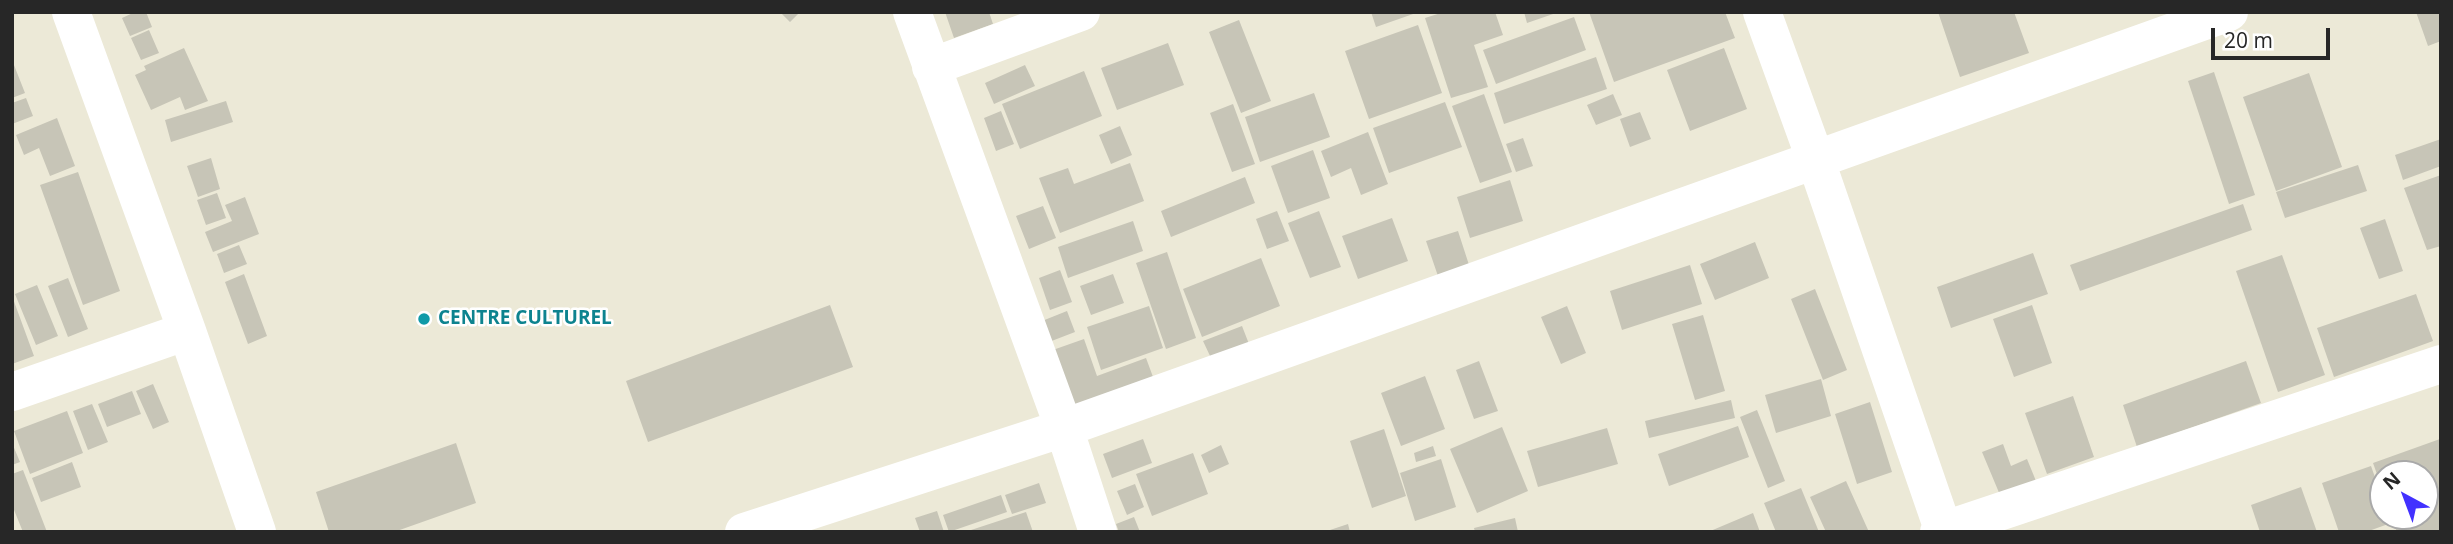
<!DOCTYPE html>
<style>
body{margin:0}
#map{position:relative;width:2453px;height:544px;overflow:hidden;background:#ece9d7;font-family:"Open Sans",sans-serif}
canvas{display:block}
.frame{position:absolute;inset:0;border:14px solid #272727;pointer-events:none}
.north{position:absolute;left:2369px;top:460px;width:70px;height:70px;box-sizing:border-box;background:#fff;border:2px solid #a9a9a9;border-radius:50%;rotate:319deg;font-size:19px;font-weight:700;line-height:28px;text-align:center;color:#272727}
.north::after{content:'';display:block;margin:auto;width:24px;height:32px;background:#4231ff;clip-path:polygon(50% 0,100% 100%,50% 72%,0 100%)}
.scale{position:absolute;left:2211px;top:28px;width:119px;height:32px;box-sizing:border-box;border:4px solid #272727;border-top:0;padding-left:9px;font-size:21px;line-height:24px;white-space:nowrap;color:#272727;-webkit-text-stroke:5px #fff;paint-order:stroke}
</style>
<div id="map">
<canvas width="2453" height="544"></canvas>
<div class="frame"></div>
<div class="north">N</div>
<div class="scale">20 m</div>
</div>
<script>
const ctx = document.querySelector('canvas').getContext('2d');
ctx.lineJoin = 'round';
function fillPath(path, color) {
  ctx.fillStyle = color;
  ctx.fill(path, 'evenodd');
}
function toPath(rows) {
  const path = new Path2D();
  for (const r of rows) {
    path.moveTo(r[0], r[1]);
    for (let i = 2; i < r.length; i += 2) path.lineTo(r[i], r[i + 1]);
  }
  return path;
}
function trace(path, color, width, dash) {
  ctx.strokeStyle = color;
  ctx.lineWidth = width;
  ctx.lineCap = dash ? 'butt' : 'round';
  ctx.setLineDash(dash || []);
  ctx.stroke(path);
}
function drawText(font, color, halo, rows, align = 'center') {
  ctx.font = font + ' "Open Sans",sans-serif';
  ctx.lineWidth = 5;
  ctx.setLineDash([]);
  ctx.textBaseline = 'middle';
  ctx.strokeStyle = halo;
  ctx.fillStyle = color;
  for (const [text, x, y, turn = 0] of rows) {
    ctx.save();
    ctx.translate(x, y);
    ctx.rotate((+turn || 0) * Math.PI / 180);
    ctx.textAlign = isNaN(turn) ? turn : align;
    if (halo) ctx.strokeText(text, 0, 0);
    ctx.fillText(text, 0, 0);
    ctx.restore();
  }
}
const building = toPath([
 [135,12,146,12,152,27,130,36,122,18],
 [780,12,800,12,790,22],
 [945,12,989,12,993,24,954,38],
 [1371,12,1416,12,1416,13,1376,27],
 [1444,12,1495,12,1503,35,1474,45,1488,87,1451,98,1425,18],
 [1524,12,1556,12,1556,13,1527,23],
 [1589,12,1725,12,1735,38,1614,82],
 [1938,12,2014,12,2029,53,1960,77],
 [2416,12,2441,12,2441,41,2428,46],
 [1574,17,1586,50,1496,84,1483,50],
 [1239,20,1271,101,1241,113,1209,32],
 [1418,25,1442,93,1369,119,1345,51],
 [149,30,159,53,141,60,131,38],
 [1168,43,1184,85,1117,110,1101,68],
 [184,48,208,101,185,110,180,97,151,110,135,75,146,70,144,66],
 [1724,48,1747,109,1690,131,1667,70],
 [1596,57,1607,89,1504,124,1494,93],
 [12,60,25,93,12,98],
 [1025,65,1035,86,994,104,985,83],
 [1084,71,1102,116,1020,149,1002,104],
 [2214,72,2255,195,2229,204,2188,81],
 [2309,73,2342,167,2276,191,2243,97],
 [1314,93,1330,137,1260,162,1245,117],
 [1484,94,1512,172,1480,183,1452,106],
 [1613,94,1622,115,1596,125,1587,105],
 [26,98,33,116,12,124,12,103],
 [226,101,233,122,171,142,165,120],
 [1445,102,1462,147,1389,173,1373,128],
 [1233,104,1255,164,1232,172,1210,113],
 [1001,111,1014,144,996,151,984,118],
 [1640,112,1651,139,1630,147,1620,119],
 [57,118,75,166,50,176,39,148,24,155,16,135],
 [1120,126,1132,155,1111,164,1099,135],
 [1368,132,1388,184,1361,195,1351,168,1331,177,1321,151],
 [1523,138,1533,166,1516,172,1506,144],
 [2441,139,2441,166,2403,180,2395,155],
 [1313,150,1330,198,1288,213,1271,166],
 [211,158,220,189,198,197,187,166],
 [1130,163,1144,201,1060,233,1039,178,1068,168,1074,184],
 [2358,165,2367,191,2285,218,2276,192],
 [78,172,120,291,83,305,40,185],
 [2441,175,2441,246,2427,250,2404,188],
 [1245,177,1255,203,1171,237,1161,211],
 [1510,180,1523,221,1470,238,1457,197],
 [217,193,226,218,206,225,197,200],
 [245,197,259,234,213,252,205,232,232,221,225,205],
 [2243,204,2252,230,2080,291,2070,265],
 [1043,206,1056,238,1029,249,1016,216],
 [1277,211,1289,241,1267,249,1256,219],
 [1319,211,1341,267,1310,278,1288,223],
 [1392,218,1408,261,1358,279,1342,236],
 [2385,219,2403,271,2379,279,2360,228],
 [1133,221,1143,251,1068,278,1058,247],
 [1458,231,1470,268,1439,279,1426,241],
 [1755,242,1769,278,1715,300,1700,264],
 [239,245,247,264,224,273,217,254],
 [1167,252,1196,338,1166,349,1136,263],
 [2033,253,2048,294,1951,328,1937,287],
 [2282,255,2325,375,2278,392,2236,271],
 [1261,258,1280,306,1202,337,1183,289],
 [1690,265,1702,304,1622,330,1610,291],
 [1060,270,1072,302,1050,310,1039,278],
 [244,274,267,336,248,344,225,282],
 [1113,274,1124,303,1091,315,1080,286],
 [68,278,88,329,68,337,48,286],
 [37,285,58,336,36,345,15,294],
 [1815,289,1847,370,1823,380,1791,299],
 [2416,294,2433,341,2334,377,2317,328],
 [12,296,34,356,12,364],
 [830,305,853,367,648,442,626,381],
 [2032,305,2052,363,2014,377,1993,319],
 [1149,306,1163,348,1101,370,1087,327],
 [1567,306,1586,353,1561,364,1541,317],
 [1067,311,1075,332,1049,342,1042,321],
 [1703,315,1725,391,1695,400,1672,324],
 [1242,326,1249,344,1211,358,1203,341],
 [1084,339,1097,376,1146,358,1156,385,1073,415,1050,351],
 [1479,361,1498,411,1474,419,1456,370],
 [2246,361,2261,403,2137,447,2123,405],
 [1425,376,1445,429,1401,446,1381,393],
 [1821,379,1831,416,1776,433,1765,395],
 [153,384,169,422,153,429,136,391],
 [132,391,141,414,107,427,98,404],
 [2073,396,2094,457,2047,474,2025,413],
 [1731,400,1735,418,1649,438,1645,421],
 [1870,402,1892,472,1857,484,1835,414],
 [92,404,108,442,88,450,73,411],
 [1757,410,1785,481,1768,488,1740,417],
 [67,411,83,453,30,474,14,431],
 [1738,426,1749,457,1669,486,1658,454],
 [1502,427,1528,491,1477,513,1450,449],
 [1607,428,1618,464,1538,487,1527,451],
 [1384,429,1406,496,1372,508,1350,441],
 [1143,439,1152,463,1112,478,1103,454],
 [2440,439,2441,532,2397,532,2391,516,2425,516,2425,474,2383,474,2383,491,2373,463],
 [12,443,20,462,12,465],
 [456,443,476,503,394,532,329,532,316,492],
 [2003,444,2011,466,2027,459,2036,481,2000,495,1982,452],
 [1221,445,1229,464,1209,473,1201,455],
 [1433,446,1436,456,1416,462,1414,453],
 [1193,453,1208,494,1152,516,1136,474],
 [1441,459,1456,507,1415,521,1400,473],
 [72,462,81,487,41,502,32,478],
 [2371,466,2383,500,2383,516,2389,516,2391,523,2366,532,2339,532,2322,483],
 [23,470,47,532,23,532,12,505,12,474],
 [1846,481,1869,532,1826,532,1810,497],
 [1039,483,1046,503,1012,514,1005,495],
 [1135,484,1144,507,1127,515,1117,491],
 [2301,487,2317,532,2260,532,2251,505],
 [1801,488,1819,532,1776,532,1764,503],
 [1001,495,1007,512,949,532,943,515],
 [937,511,944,532,920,532,915,518],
 [1026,512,1033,532,968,532,968,531],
 [1753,513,1760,532,1708,532],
 [1134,517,1140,532,1119,532,1116,524],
 [1515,518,1518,532,1475,532,1474,528],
 [1348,524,1350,532,1327,532,1327,531]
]);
const minor = toPath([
 [71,12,187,331,257,532],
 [912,12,1064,428,1098,532],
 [1762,12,1816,161,1944,532],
 [931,67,1081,12],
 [12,392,187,331],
 [744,532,1064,428,2229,12],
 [1939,532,2441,364]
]);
const markers = [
 [424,319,7,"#0f9aa8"]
];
const cultureNames = [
 ["CENTRE CULTUREL",438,319]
];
fillPath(building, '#c7c5b7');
trace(minor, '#fff', 38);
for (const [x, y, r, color] of markers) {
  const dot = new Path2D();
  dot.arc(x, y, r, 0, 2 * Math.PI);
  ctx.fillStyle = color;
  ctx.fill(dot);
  trace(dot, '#fff', 2.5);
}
drawText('bold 19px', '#0d838f', '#fff', cultureNames, 'left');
</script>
